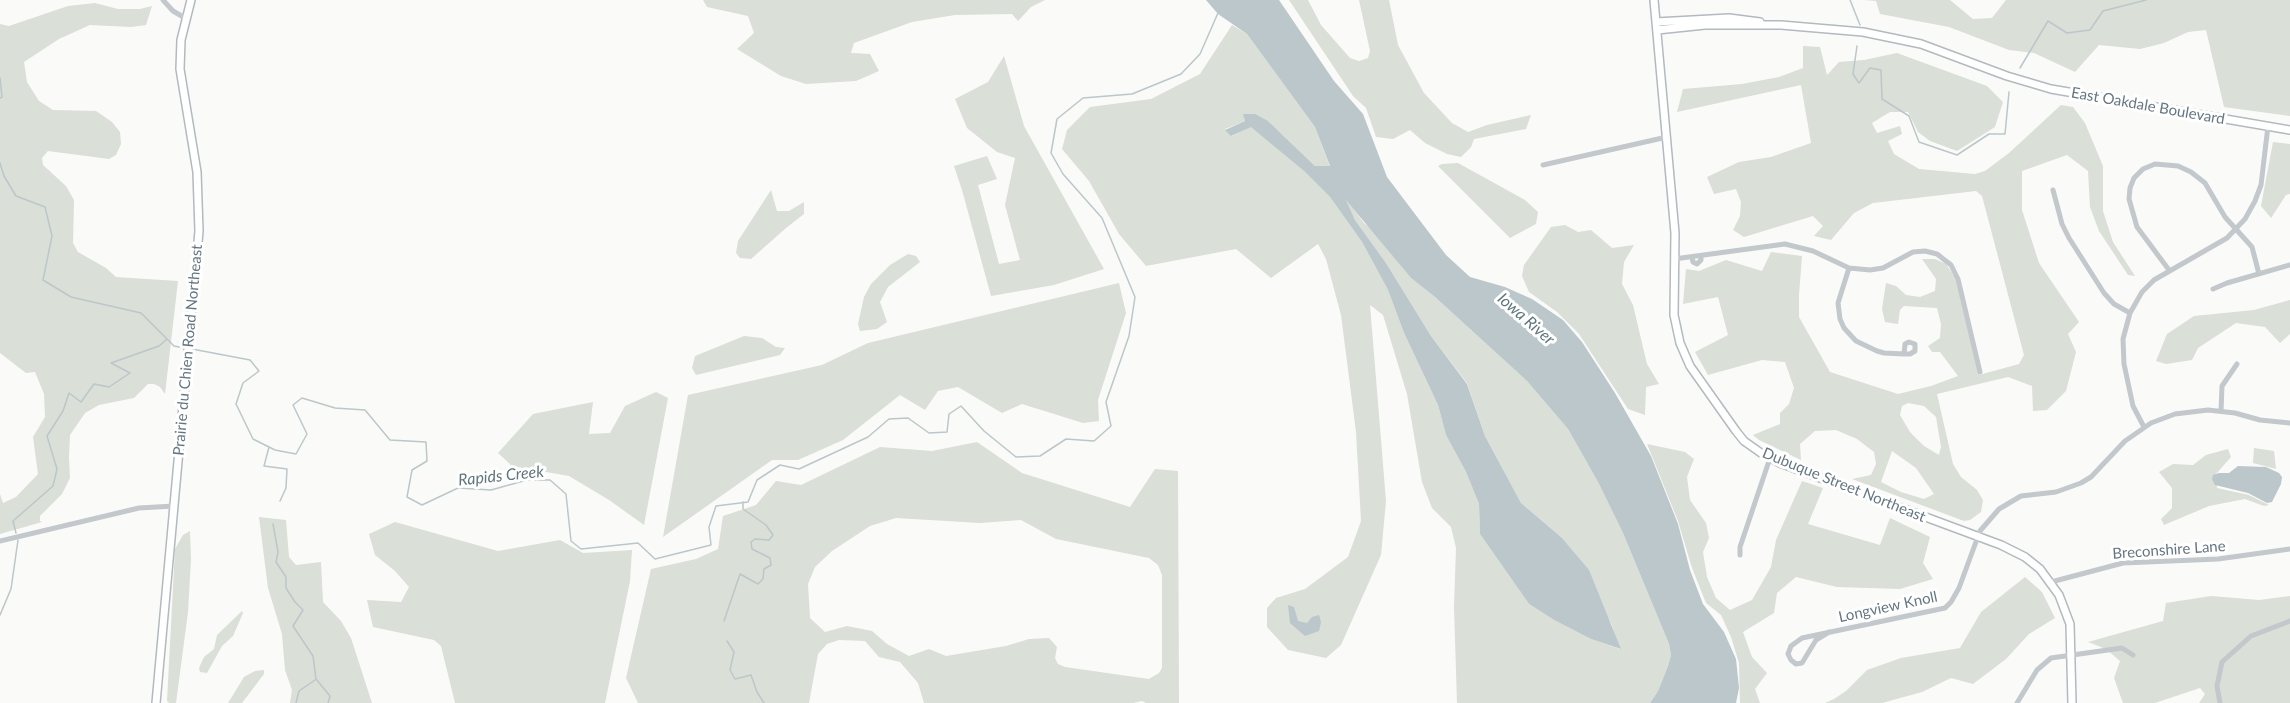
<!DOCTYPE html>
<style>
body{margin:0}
canvas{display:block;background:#fafaf8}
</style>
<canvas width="2290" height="703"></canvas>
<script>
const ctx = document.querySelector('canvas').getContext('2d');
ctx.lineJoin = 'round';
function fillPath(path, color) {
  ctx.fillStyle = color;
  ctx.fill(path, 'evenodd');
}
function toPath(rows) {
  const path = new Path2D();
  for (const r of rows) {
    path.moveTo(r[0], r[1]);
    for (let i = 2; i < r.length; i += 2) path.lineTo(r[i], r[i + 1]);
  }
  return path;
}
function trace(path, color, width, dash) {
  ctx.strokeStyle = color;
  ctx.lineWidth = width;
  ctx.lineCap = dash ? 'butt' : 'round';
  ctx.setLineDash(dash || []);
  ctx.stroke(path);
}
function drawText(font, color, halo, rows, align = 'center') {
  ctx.font = font + ' Lato,sans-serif';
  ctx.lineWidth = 6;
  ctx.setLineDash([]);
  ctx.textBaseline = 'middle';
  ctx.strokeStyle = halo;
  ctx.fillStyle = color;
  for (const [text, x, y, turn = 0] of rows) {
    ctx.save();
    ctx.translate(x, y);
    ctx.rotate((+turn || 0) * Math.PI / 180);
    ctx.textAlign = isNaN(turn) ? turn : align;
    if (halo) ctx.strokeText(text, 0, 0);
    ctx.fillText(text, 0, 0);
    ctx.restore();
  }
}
const green = toPath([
 [703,0,1045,0,1031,7,1018,21,1012,14,955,15,912,22,854,43,851,53,870,54,879,71,856,81,806,84,781,76,737,49,754,33,748,16,707,7],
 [1289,0,1308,0,1321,25,1350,58,1359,61,1368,58,1370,51,1359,0,1389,0,1398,45,1424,93,1452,123,1468,132,1487,125,1531,115,1526,129,1474,139,1471,147,1461,157,1447,154,1425,143,1410,130,1393,139,1376,137,1366,108,1353,96],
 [1864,0,1950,0,1973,19,1992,18,2006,0,2290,0,2290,116,2224,107,2206,30,2188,32,2164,43,2140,49,2099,45,2075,72,2034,53,2009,50,1949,27,1880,14,1876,1],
 [95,3,118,9,140,9,152,6,146,25,131,27,90,25,59,39,24,62,27,82,39,101,53,110,96,111,112,122,120,132,121,144,116,155,109,159,48,151,42,158,43,165,66,186,74,200,73,243,78,252,106,268,116,277,178,281,165,394,160,387,154,384,148,384,134,398,99,405,85,413,70,435,69,458,70,478,62,494,40,516,40,521,42,522,0,534,0,494,3,503,16,497,38,474,33,437,45,417,44,394,35,372,26,373,0,353,0,24,9,26,68,6],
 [1232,25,1247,34,1315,127,1330,167,1315,166,1268,121,1244,115,1245,121,1225,129,1232,136,1251,126,1270,142,1304,171,1330,197,1362,242,1388,290,1404,333,1438,405,1446,435,1466,472,1479,504,1480,534,1529,604,1554,620,1591,639,1620,649,1611,623,1561,537,1521,503,1485,436,1467,383,1431,336,1386,263,1355,220,1344,196,1364,223,1371,229,1411,278,1435,297,1527,381,1568,429,1598,482,1623,533,1669,644,1671,655,1668,666,1658,691,1650,703,1457,703,1454,607,1456,548,1451,527,1432,508,1422,482,1407,394,1383,315,1370,305,1386,501,1381,555,1341,645,1326,658,1288,650,1267,627,1267,608,1276,598,1305,589,1348,557,1361,521,1356,432,1341,315,1326,259,1318,244,1271,278,1236,249,1146,266,1119,234,1089,181,1062,149,1067,130,1090,107,1151,99,1200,74],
 [1803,46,1820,47,1827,75,1839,62,1864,60,1897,53,1987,86,2003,102,1995,127,1957,151,1930,141,1918,132,1908,112,1890,112,1872,123,1877,133,1900,126,1902,134,1888,141,1894,154,1919,169,1975,174,1985,171,2009,153,2061,105,2073,107,2085,123,2103,166,2103,211,2113,242,2135,276,2128,275,2099,231,2090,207,2088,171,2067,155,2022,171,2022,210,2039,263,2079,322,2068,334,2076,352,2066,391,2047,410,2033,411,2032,386,2008,377,1937,394,1953,464,1961,477,1977,490,1983,500,1981,512,1970,520,1964,521,1852,479,1871,475,1876,464,1874,452,1857,439,1836,430,1815,431,1800,444,1801,460,1759,440,1753,435,1780,424,1780,413,1789,404,1794,388,1785,362,1762,360,1708,375,1695,352,1728,335,1718,297,1683,304,1686,269,1699,271,1726,260,1762,271,1771,252,1802,256,1799,295,1799,317,1830,372,1898,394,1931,386,1958,376,1940,352,1932,352,1928,346,1940,338,1941,324,1937,308,1904,306,1900,310,1898,324,1885,322,1882,309,1886,283,1896,286,1906,295,1920,297,1935,291,1936,279,1922,259,1935,259,1946,264,1956,279,1979,375,2019,364,2024,355,1982,196,1976,191,1873,203,1854,213,1831,240,1814,236,1823,226,1813,216,1744,237,1733,230,1740,216,1741,202,1736,189,1714,194,1707,177,1739,162,1771,157,1811,143,1801,85,1677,112,1683,89,1742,84,1779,77,1803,68],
 [1908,403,1924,406,1936,417,1941,447,1939,455,1924,446,1910,432,1900,415,1902,406],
 [1892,451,1916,468,1934,494,1924,499,1901,492,1881,482],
 [1004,56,1024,126,1104,269,1054,285,991,296,962,190,954,166,987,156,997,179,978,185,999,264,1020,260,1005,205,1015,158,997,152,967,128,955,99,988,82],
 [2273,142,2290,144,2290,194,2286,195,2271,218,2261,206],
 [1458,163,1525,200,1538,212,1536,224,1510,238,1438,166,1442,164],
 [771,190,777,211,789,211,804,202,804,214,786,228,751,259,740,258,736,253,738,241],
 [1565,225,1578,232,1591,230,1612,248,1634,245,1624,262,1622,284,1633,305,1647,364,1659,384,1646,387,1645,415,1628,409,1579,334,1557,312,1529,292,1522,276,1524,265,1551,227],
 [908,254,916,256,920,262,888,287,880,302,887,322,877,329,860,331,858,324,864,297,871,284,890,265],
 [1119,283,1126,313,1098,400,1099,421,1083,423,1022,404,1002,413,958,387,938,391,925,410,900,395,843,440,798,460,772,460,663,537,688,395,822,365,868,343],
 [2290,300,2290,334,2280,343,2265,327,2236,323,2198,348,2192,360,2166,364,2156,361,2167,334,2194,316,2254,310],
 [744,336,762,338,776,347,785,348,780,355,696,375,692,368,695,356],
 [656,392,668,398,644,525,609,500,569,476,512,466,498,453,533,414,593,402,589,434,610,433,625,406],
 [977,442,1022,473,1130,507,1155,469,1178,471,1179,703,1146,703,1142,701,1133,703,924,703,918,683,900,662,879,657,865,641,839,640,827,644,818,654,809,703,638,703,626,678,651,569,696,559,718,549,723,516,756,505,776,481,801,485,880,447,932,451],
 [896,518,980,523,1021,520,1056,539,1149,558,1158,565,1162,575,1162,668,1159,673,1149,679,1065,667,1058,664,1055,658,1057,647,1049,638,1029,639,1006,646,946,656,929,649,909,656,887,644,872,631,847,626,825,632,810,618,808,584,815,567,832,551,870,526],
 [1647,444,1685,452,1694,459,1687,477,1690,500,1706,523,1709,538,1703,552,1707,577,1716,598,1730,610,1752,600,1771,567,1776,540,1802,481,1823,488,1808,524,1880,545,1890,518,1930,537,1923,563,1933,579,1900,589,1837,587,1796,577,1777,593,1774,613,1743,632,1752,657,1767,673,1755,689,1760,703,1740,703,1739,663,1731,637,1721,615,1706,603,1692,568,1678,521],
 [2254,448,2274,451,2276,469,2253,463],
 [2228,449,2231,457,2216,474,2217,488,2249,495,2269,505,2264,506,2245,499,2209,506,2164,525,2161,519,2172,508,2172,488,2159,472,2173,464,2193,465,2206,455],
 [259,517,286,520,289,557,296,565,321,562,323,602,341,621,351,638,372,703,290,703,292,690,285,670,282,634,268,588],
 [395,522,498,551,560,540,583,553,632,550,630,581,605,703,455,703,441,646,434,640,373,627,367,600,401,602,409,587,395,571,375,555,369,534],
 [190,531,191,559,188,612,176,703,169,703,167,701,175,549,183,535],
 [2025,577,2042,592,2055,618,2029,634,2006,659,1973,684,1951,678,1922,692,1882,703,1825,703,1834,699,1846,691,1867,670,1901,658,1960,648,1981,612],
 [2211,596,2259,600,2290,596,2290,703,2199,703,2205,694,2200,688,2155,703,2123,703,2114,678,2120,661,2106,649,2088,642,2163,621,2166,603],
 [242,611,243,613,233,636,222,646,207,673,200,672,199,668,204,657,214,649,217,635],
 [264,670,264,674,242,703,228,703,244,677,255,671]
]);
const water = toPath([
 [1206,0,1279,0,1334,81,1363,114,1387,177,1446,255,1470,277,1505,287,1532,299,1563,320,1582,342,1615,393,1651,456,1678,524,1690,570,1703,604,1724,632,1736,659,1739,688,1736,703,1650,703,1658,691,1668,666,1671,655,1669,644,1623,533,1598,482,1568,429,1527,381,1435,297,1411,278,1346,200,1355,220,1386,263,1431,336,1467,384,1485,436,1521,503,1561,537,1589,570,1621,649,1591,639,1554,620,1529,604,1480,534,1479,504,1466,472,1446,435,1438,405,1404,333,1388,290,1362,242,1330,197,1304,171,1251,127,1231,136,1225,130,1245,121,1243,114,1255,114,1268,121,1315,166,1330,166,1315,127,1247,34,1218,14],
 [2238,466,2266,467,2279,473,2282,477,2281,484,2272,502,2267,503,2248,493,2215,485,2212,479,2213,475,2219,473,2229,473],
 [1288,605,1294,607,1298,621,1307,623,1312,617,1319,615,1321,622,1319,631,1305,636,1290,623]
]);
const stream = toPath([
 [1850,0,1860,25],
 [1857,46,1853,74,1859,83,1870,68,1881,70,1882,99,1909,116,1919,142,1957,155,1989,134,2005,134,2009,92],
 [2020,68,2048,21,2067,33,2090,30,2103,11,2146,0],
 [0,78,2,97,0,98],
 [0,163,4,176,16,196,45,207,52,236,43,280,71,297,141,313,174,346,184,348],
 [192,349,250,360,259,371,243,383,236,404,253,439,275,450,296,454,307,434,293,405,302,398,335,408,365,410,390,440,426,442,427,461,412,470,407,497,422,505,458,488,491,490,527,480,550,480,566,494,571,541,581,549,638,543,655,559,711,545,709,527,716,506,748,502,757,480,780,465,799,469,868,437,889,419,908,418,929,433,947,432,949,414,961,406,984,431,1016,457,1040,456,1066,439,1094,441,1111,426,1106,402,1129,336,1135,297,1102,218,1063,174,1051,153,1057,119,1083,98,1132,94,1181,74,1200,54,1218,13],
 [269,447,264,466,287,469,286,488,280,501],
 [273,524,278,552,276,562,286,577,286,588,295,602,303,610,293,626,313,656,316,679,330,696,328,703],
 [16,533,13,521,53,486,57,469,47,436,63,411,69,393,81,402,94,384,109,387,130,373,111,363,159,346,167,339],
 [0,615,11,589,18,540],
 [724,621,740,574,758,584,763,579,764,569,771,565,770,558,752,549,751,542,755,539,769,540,773,535,766,525,743,509,743,502],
 [727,641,734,652,730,670,735,679,751,675,757,692,764,703],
 [296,703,299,691,315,680]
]);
const street = toPath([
 [163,0,173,11,185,18],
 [1543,165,1667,137],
 [2053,190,2062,224,2069,238,2104,293,2114,304,2130,313],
 [1692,258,1693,262,1697,264,1701,260,1701,256],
 [1674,259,1785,244,1813,251,1849,268,1870,270,1883,268,1913,252,1925,251,1937,254,1951,265,1958,279,1980,372],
 [1849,268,1838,303,1840,319,1844,328,1856,341,1877,351,1884,353,1904,354,1910,354,1915,351,1915,344,1909,342,1905,344,1904,354],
 [2169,270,2137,227,2129,199,2130,188,2134,178,2143,169,2155,164,2178,166,2191,172,2205,183,2225,217,2252,247,2259,274],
 [2213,289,2227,283,2290,265],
 [2221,411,2222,386,2237,364],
 [2144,427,2133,406,2124,364,2123,339,2130,313,2142,292,2154,280,2227,238,2245,219,2255,201,2261,185,2268,126],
 [0,541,139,508,174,506],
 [1740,555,1740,547,1770,458],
 [2051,582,2123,563,2218,559,2290,549],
 [1829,632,1816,640,1802,663,1796,664,1791,660,1788,654,1791,646,1802,638,1945,608,1951,602,1959,588,1980,531,1999,509,2021,496,2056,492,2081,483,2091,477,2125,441,2151,423,2175,414,2208,410,2235,413,2260,420,2290,423],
 [2017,703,2037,670,2051,658,2122,648,2133,655],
 [2220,703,2217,686,2222,662,2251,636,2290,621]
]);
const secondary = toPath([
 [1654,0,1675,233,1674,315,1680,343,1690,366,1736,431,1744,441,1761,453,1780,463,2001,545,2025,557,2040,569,2059,595,2070,624,2072,703],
 [1656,22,1729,18,1760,22],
 [1657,30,1705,25,1781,25,1863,32,1921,44,2007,76,2051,89,2290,130],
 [156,703,199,231,197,172,180,69,181,40,191,0]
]);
const streetNames = [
 ["East Oakdale Boulevard",2148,106,10],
 ["Prairie du Chien Road Northeast",188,350,-85],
 ["Dubuque Street Northeast",1844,485,22],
 ["Breconshire Lane",2169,550,-4],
 ["Longview Knoll",1888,607,-12]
];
const waterNames = [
 ["Iowa River",1526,319,41],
 ["Rapids Creek",501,476,-6]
];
fillPath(green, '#dadfd7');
fillPath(water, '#bbc7cb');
trace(stream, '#bbc7cb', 1.5);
trace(secondary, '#b3babf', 10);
trace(street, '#c3c8cc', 5);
trace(secondary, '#fff', 7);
drawText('15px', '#657683', '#fff', streetNames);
drawText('italic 16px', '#60757c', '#fff', waterNames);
</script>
